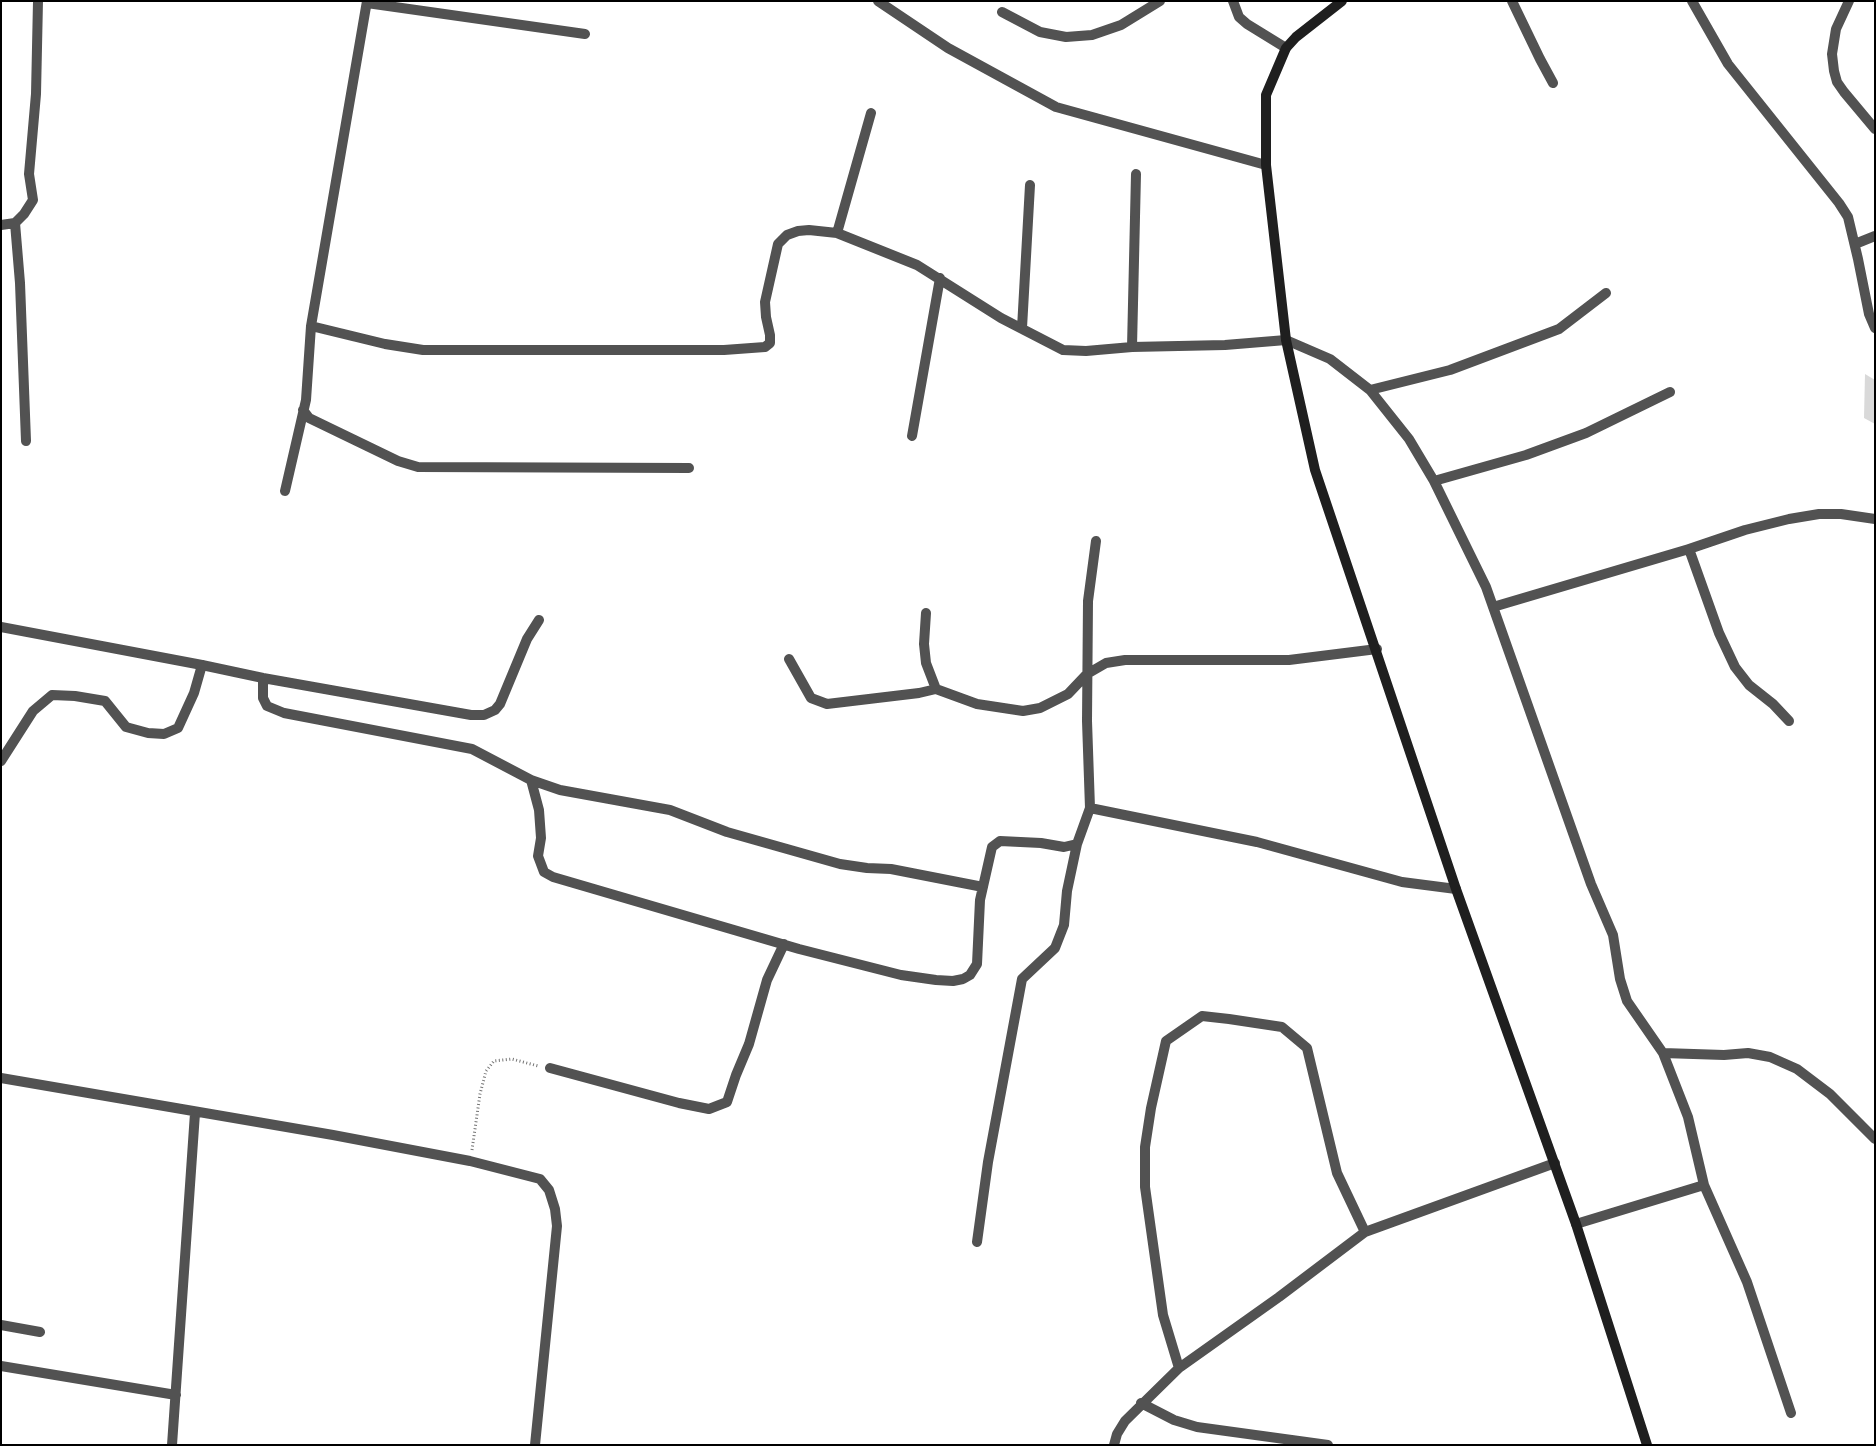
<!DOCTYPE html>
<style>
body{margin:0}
#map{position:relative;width:1876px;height:1446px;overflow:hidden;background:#fff;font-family:Lato,sans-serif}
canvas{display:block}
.frame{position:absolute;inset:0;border:2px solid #000;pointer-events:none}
</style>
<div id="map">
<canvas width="1876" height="1446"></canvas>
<div class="frame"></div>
</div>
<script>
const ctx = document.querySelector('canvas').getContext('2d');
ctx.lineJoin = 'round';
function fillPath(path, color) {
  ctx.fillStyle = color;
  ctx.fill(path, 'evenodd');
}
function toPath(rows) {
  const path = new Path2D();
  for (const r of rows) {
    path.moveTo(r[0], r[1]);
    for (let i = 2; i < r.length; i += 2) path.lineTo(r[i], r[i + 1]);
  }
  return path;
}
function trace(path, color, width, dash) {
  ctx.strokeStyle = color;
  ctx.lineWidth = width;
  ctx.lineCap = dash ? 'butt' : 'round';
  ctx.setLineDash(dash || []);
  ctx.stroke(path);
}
const green = toPath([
 [1865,374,1875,380,1875,424,1864,418]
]);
const path = toPath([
 [472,1150,480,1094,486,1071,494,1061,512,1059,538,1066]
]);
const lane = toPath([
 [1233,1,1239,17,1247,24,1286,48],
 [1002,12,1040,32,1066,37,1092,35,1121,25,1160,1],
 [1,761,33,711,52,695,75,696,105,701,126,727,148,733,164,734,178,728,194,693,202,665]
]);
const street = toPath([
 [878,1,948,48,1056,107,1266,165],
 [1512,1,1540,59,1553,83],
 [1692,1,1728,64,1839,203,1848,217,1858,259,1869,314,1875,328],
 [1849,1,1836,29,1832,54,1834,71,1837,82,1844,92,1875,129],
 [367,3,585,34],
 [15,223,20,283,26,441],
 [1,225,15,223,24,214,33,200,29,174,36,94,38,1],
 [837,233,871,113],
 [1855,244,1875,236],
 [311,326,385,344,423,350,724,350,765,347,770,343,770,335,766,317,765,302,778,244,787,235,798,231,809,230,837,233,917,265,1001,318,1063,350,1086,351,1132,347,1225,345,1286,340,1330,359,1370,390,1409,439,1434,481,1486,587,1591,884,1613,935,1620,979,1627,1001,1663,1053,1688,1117,1704,1185,1747,1282,1791,1413],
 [1022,328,1030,185],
 [1132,347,1136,174],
 [1370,390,1450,370,1559,329,1606,293],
 [303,410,309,418,398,461,418,467,689,468],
 [912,436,940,278],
 [1434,481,1526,455,1586,433,1670,392],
 [285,491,306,400,311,326,367,1],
 [1689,549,1719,633,1735,667,1749,685,1773,704,1789,721],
 [1493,607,1689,549,1745,530,1789,519,1819,514,1841,514,1875,519],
 [926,613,924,644,926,663,936,689,977,704,1023,711,1040,708,1068,694,1087,674,1106,663,1125,660,1289,660,1377,649],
 [1,627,202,665,263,678,471,715,484,715,495,710,500,704,527,639,539,620],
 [789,659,811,698,827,704,919,693,936,689],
 [263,678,263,698,267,706,284,713,472,749,531,780,560,790,670,810,727,832,840,864,867,868,891,869,983,887],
 [531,780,539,810,541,838,538,856,544,872,553,877,799,949,901,975,936,980,953,981,963,979,970,975,977,964,980,900,992,847,1000,841,1041,843,1064,847,1077,844,1090,808,1087,721,1088,601,1096,541],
 [1090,808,1257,842,1402,882,1456,889],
 [1663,1053,1724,1055,1748,1053,1770,1057,1797,1069,1830,1094,1875,1139],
 [550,1068,679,1103,709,1109,727,1102,736,1075,749,1044,767,980,784,944],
 [1,1078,333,1135,470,1161,540,1179,549,1190,555,1209,557,1226,535,1445],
 [1576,1224,1704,1185],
 [977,1242,988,1162,1022,979,1055,948,1064,925,1067,891,1077,844],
 [1,1325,40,1332],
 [1,1366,176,1395],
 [1179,1368,1163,1315,1145,1187,1145,1147,1151,1108,1166,1041,1202,1016,1229,1019,1282,1027,1307,1048,1337,1173,1365,1232],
 [1141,1403,1174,1420,1197,1427,1328,1445],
 [172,1445,195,1113],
 [1114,1445,1117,1434,1125,1421,1179,1368,1279,1297,1365,1232,1555,1163]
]);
const secondary = toPath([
 [1342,1,1296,37,1286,48,1266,95,1266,165,1286,340,1315,470,1456,889,1576,1224,1647,1445]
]);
fillPath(green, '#d9d9d9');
trace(path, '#747474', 3, [1, 2.5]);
trace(lane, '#525252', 10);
trace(street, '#525252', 10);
trace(secondary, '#1f1f1f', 10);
</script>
